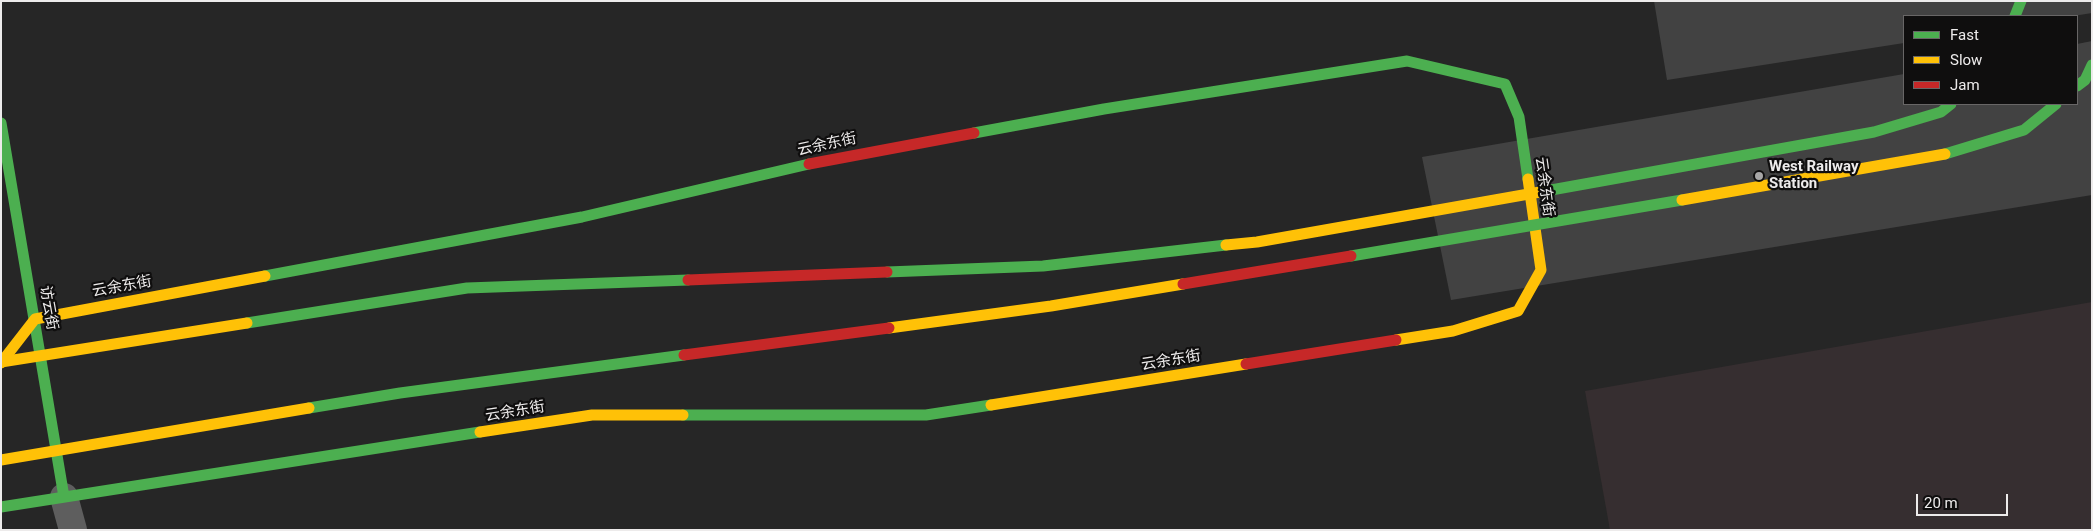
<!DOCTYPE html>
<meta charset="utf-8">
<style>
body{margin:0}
#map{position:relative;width:2093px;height:531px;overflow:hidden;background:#262626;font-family:Roboto,sans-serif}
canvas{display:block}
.frame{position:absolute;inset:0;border:2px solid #edebeb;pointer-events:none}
.legend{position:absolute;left:1903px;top:15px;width:175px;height:90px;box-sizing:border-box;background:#0f0e0e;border:1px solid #686666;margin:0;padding:6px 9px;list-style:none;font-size:15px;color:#edebeb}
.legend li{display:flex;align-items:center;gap:10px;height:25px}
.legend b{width:25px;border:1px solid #686666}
.scale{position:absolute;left:1916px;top:494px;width:92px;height:22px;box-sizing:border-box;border:2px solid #edebeb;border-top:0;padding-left:6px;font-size:15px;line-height:18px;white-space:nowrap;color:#edebeb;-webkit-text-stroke:4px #0f0e0e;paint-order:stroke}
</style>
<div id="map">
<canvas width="2093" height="531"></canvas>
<div class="frame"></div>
<ul class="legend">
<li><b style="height:6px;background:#4caf50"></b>Fast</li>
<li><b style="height:6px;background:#ffc107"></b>Slow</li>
<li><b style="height:6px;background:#c62828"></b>Jam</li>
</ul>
<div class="scale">20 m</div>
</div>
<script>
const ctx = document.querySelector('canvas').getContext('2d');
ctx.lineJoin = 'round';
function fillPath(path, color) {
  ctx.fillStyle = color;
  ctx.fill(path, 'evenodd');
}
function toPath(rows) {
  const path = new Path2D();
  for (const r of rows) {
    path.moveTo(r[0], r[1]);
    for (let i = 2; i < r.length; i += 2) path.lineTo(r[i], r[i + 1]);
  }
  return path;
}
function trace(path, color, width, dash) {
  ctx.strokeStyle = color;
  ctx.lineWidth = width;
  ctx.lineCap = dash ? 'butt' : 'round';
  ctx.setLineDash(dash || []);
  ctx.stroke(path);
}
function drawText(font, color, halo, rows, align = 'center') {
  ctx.font = font + ' Roboto,"Noto Sans SC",sans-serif';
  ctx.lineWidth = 4.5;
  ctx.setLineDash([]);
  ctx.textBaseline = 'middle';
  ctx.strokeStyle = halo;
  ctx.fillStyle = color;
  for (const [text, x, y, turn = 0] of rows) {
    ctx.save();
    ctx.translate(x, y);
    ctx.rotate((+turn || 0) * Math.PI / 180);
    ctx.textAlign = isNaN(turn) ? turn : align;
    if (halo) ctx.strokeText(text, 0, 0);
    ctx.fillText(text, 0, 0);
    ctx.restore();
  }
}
const built = toPath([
 [2092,302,2092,530,1610,530,1585,391]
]);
const building = toPath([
 [1654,1,2092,1,2092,13,2073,16,1904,16,1904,43,1667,80],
 [2092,41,2092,195,1451,300,1422,157,1904,74,1904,104,2077,104,2077,44]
]);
const street = toPath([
 [64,497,73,530]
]);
const fast = toPath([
 [2015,16,2021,1],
 [2077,86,2085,80,2092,65],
 [1,123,64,497],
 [974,133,1104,109,1407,61,1505,84,1519,117,1528,179],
 [265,276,582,217,809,164],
 [683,415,926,415,991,405],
 [1,507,480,432]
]);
const slow = toPath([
 [1396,340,1453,331,1518,311,1541,270,1528,179],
 [1,363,35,319,265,276],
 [991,405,1246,364],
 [480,432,592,415,683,415]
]);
const jam = toPath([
 [809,164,974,133],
 [1246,364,1396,340]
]);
const fastBridge = toPath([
 [1945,154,2024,130,2056,104],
 [1540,192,1874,132,1941,112,1951,104],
 [1351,256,1682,200],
 [887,272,1043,266,1226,245],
 [247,323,467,288,688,280],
 [309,408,400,393,684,355]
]);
const slowBridge = toPath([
 [1682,200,1945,154],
 [1226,245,1257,242,1540,192],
 [889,328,1051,306,1183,284],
 [1,362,247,323],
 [1,460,309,408]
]);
const jamBridge = toPath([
 [688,280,887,272],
 [1183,284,1351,256],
 [684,355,889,328]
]);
const markers = [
 [1759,176,5,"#a7a6a6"]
];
const streetNames = [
 ["云余东街",827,145,-12],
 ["云余东街",1544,187,82],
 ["云余东街",122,287,-10],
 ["访云街",48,308,80],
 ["云余东街",1171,361,-9],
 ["云余东街",515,412,-9]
];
const poiNames = [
 ["West Railway",1769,167],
 ["Station",1769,184]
];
fillPath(built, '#362e30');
fillPath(building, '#424242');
trace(street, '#5e5e5e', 28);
trace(fast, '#4caf50', 11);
trace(slow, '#ffc107', 11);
trace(jam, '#c62828', 11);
trace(fastBridge, '#4caf50', 11);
trace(slowBridge, '#ffc107', 11);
trace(jamBridge, '#c62828', 11);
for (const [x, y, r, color] of markers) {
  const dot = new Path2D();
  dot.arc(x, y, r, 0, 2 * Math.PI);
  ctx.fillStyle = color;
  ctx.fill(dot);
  trace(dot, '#0f0e0e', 2);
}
drawText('15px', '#edebeb', '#0f0e0e', streetNames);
drawText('bold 15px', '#edebeb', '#0f0e0e', poiNames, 'left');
</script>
